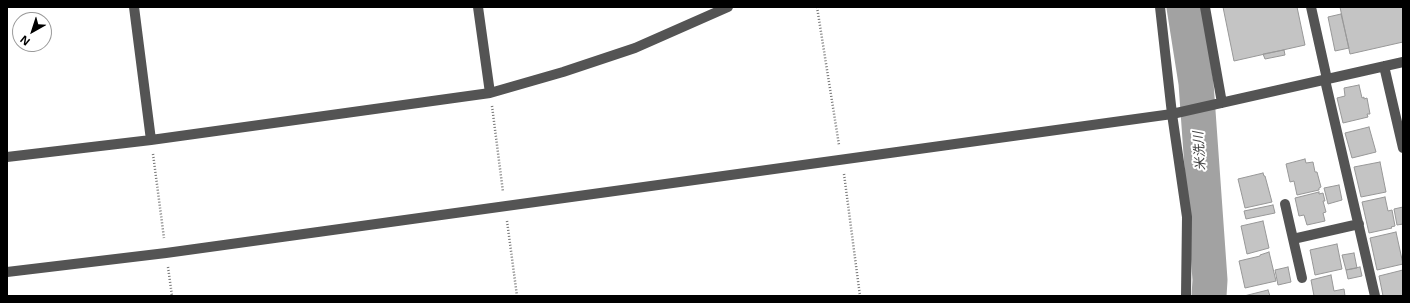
<!DOCTYPE html>
<meta charset="utf-8">
<style>
body{margin:0}
#map{position:relative;width:1410px;height:303px;overflow:hidden;background:#fff;font-family:"Noto Sans",sans-serif}
canvas{display:block}
.frame{position:absolute;inset:0;border:8px solid #000;pointer-events:none}
.north{position:absolute;left:12px;top:12px;width:40px;height:40px;box-sizing:border-box;background:#fff;border:1px solid #999;border-radius:50%;rotate:219deg;font-size:11px;font-weight:700;line-height:16px;text-align:center;color:#000}
.north::after{content:'';display:block;margin:auto;width:14px;height:18px;background:#000;clip-path:polygon(50% 0,100% 100%,50% 72%,0 100%)}
</style>
<div id="map">
<canvas width="1410" height="303"></canvas>
<div class="frame"></div>
<div class="north">N</div>
</div>
<script>
const ctx = document.querySelector('canvas').getContext('2d');
ctx.lineJoin = 'round';
function toPath(rows) {
  const path = new Path2D();
  for (const r of rows) {
    path.moveTo(r[0], r[1]);
    for (let i = 2; i < r.length; i += 2) path.lineTo(r[i], r[i + 1]);
  }
  return path;
}
function trace(path, color, width, dash) {
  ctx.strokeStyle = color;
  ctx.lineWidth = width;
  ctx.lineCap = dash ? 'butt' : 'round';
  ctx.setLineDash(dash || []);
  ctx.stroke(path);
}
function fillPath(path, color) {
  ctx.fillStyle = color;
  ctx.fill(path, 'evenodd');
}
function drawText(font, color, halo, rows, align = 'center') {
  ctx.font = font + ' "Noto Sans","Noto Sans JP",sans-serif';
  ctx.lineWidth = 4;
  ctx.setLineDash([]);
  ctx.textBaseline = 'middle';
  ctx.strokeStyle = halo;
  ctx.fillStyle = color;
  for (const [text, x, y, turn = 0] of rows) {
    ctx.save();
    ctx.translate(x, y);
    ctx.rotate((+turn || 0) * Math.PI / 180);
    ctx.textAlign = isNaN(turn) ? turn : align;
    if (halo) ctx.strokeText(text, 0, 0);
    ctx.fillText(text, 0, 0);
    ctx.restore();
  }
}
const river = toPath([
 [1184,7,1196,83,1210,280,1209,296]
]);
const building = toPath([
 [1223,7,1297,7,1305,45,1234,61,1223,7],
 [1340,7,1403,7,1403,42,1350,54,1340,7],
 [1341,14,1349,48,1335,51,1328,17,1341,14],
 [1284,50,1285,55,1265,59,1263,54,1284,50],
 [1359,85,1362,98,1364,97,1364,99,1367,98,1370,114,1367,114,1368,117,1343,123,1337,98,1345,96,1344,88,1359,85],
 [1369,127,1376,152,1352,158,1345,133,1369,127],
 [1305,159,1306,163,1313,162,1315,172,1317,172,1321,187,1319,188,1319,190,1297,195,1294,181,1290,182,1286,164,1305,159],
 [1380,162,1386,192,1361,197,1354,167,1380,162],
 [1263,173,1264,176,1265,176,1272,202,1245,208,1238,179,1263,173],
 [1339,185,1342,200,1328,204,1324,188,1339,185],
 [1319,192,1319,194,1323,193,1325,201,1323,201,1326,212,1323,213,1325,221,1307,225,1304,215,1299,216,1295,198,1319,192],
 [1385,197,1388,211,1392,210,1395,226,1391,227,1392,228,1369,233,1362,202,1385,197],
 [1273,205,1275,213,1246,219,1244,211,1273,205],
 [1403,207,1403,224,1397,225,1394,209,1403,207],
 [1263,221,1269,248,1247,254,1241,226,1263,221],
 [1396,232,1403,264,1377,270,1370,238,1396,232],
 [1337,244,1342,269,1315,275,1310,250,1337,244],
 [1269,252,1276,281,1245,288,1239,261,1260,256,1260,255,1269,252],
 [1354,253,1357,268,1346,270,1342,255,1354,253],
 [1288,267,1291,282,1278,285,1275,270,1288,267],
 [1360,267,1362,276,1348,279,1346,270,1360,267],
 [1403,270,1403,296,1383,296,1379,276,1403,270],
 [1331,275,1334,291,1344,289,1345,296,1314,296,1311,280,1331,275],
 [1268,290,1270,296,1244,296,1268,290]
]);
const path = toPath([
 [817,7,839,145],
 [492,106,503,192],
 [153,154,164,238],
 [844,174,860,296],
 [507,221,517,296],
 [168,267,172,296]
]);
const minor = toPath([
 [134,7,151,140],
 [478,7,490,93],
 [1160,7,1172,114,1187,217,1186,296],
 [1205,7,1222,103],
 [1311,7,1327,79],
 [1384,66,1403,148],
 [1325,80,1375,296],
 [7,157,151,140,490,93,563,72,635,48,728,7],
 [1285,204,1302,278],
 [1293,239,1359,224],
 [7,272,166,253,1172,114,1403,62]
]);
const waterNames = [
 ["米洗川",1200,151,-94]
];
trace(river, '#a2a2a2', 35);
fillPath(building, '#c4c4c4');
trace(building, '#989898', 1);
trace(path, '#767676', 2.5, [1, 2]);
trace(minor, '#545454', 10);
drawText('italic 13px', '#434343', '#fff', waterNames);
</script>
